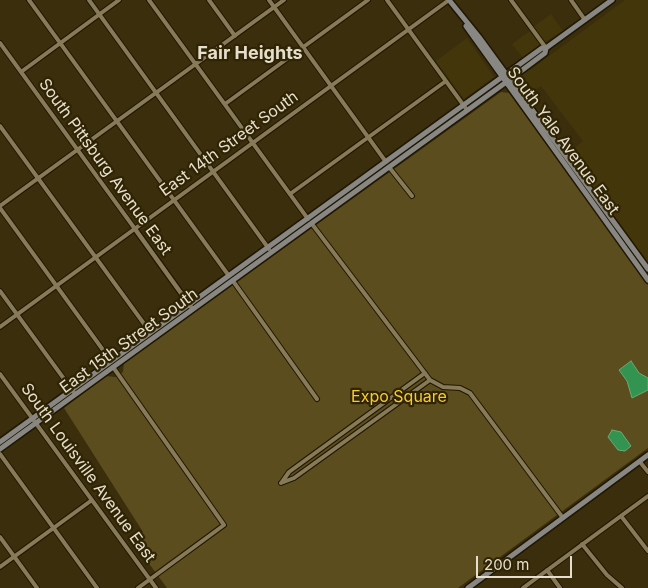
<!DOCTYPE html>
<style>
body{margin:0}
#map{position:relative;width:648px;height:588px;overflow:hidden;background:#3a2e0d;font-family:Inter,sans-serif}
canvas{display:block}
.scale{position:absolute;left:476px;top:556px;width:96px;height:22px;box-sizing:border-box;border:2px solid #e6dfcd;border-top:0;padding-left:6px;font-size:15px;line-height:18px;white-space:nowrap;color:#e6dfcd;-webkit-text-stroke:4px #2f2403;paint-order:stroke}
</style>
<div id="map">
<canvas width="648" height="588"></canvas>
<div class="scale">200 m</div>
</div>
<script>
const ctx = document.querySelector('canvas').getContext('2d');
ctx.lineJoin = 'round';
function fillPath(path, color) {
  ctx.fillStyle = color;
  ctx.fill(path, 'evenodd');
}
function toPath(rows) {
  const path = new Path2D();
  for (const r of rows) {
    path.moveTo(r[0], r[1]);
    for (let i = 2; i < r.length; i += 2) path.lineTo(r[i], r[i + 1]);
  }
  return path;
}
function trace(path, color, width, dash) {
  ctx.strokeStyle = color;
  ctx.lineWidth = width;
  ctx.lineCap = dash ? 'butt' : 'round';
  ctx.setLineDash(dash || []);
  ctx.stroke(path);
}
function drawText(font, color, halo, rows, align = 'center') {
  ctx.font = font + ' Inter,sans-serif';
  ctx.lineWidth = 4.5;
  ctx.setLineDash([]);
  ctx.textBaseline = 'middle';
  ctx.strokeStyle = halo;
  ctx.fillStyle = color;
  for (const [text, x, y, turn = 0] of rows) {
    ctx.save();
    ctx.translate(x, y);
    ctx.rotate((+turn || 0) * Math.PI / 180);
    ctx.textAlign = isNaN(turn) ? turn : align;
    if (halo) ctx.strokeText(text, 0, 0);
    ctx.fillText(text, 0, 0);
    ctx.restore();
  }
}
const built = toPath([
 [625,0,648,0,648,263,568,153,583,141,541,86,526,96,516,81,519,76,529,69,530,70],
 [551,14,563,31,544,42,533,27],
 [530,31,540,43,538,48,524,59,512,44],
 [467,38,494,77,464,99,436,61]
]);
const green = toPath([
 [501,92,509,93,648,285,648,448,458,588,167,588,133,542,143,532,64,408,106,376,115,377,123,372,124,363]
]);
const water = toPath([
 [631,361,639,373,648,378,648,390,632,398,627,381,619,370,631,361],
 [612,430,621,432,631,446,625,451,618,450,608,437,612,430]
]);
const minor = toPath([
 [29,0,229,276],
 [89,0,269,249],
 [149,0,308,219],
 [209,0,235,36],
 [269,0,386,162],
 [387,0,467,110],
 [511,0,546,48],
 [571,0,585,20],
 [0,43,135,229],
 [21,72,119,0],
 [225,104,368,0],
 [0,126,150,332],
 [389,167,412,196],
 [290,194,446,81],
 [0,206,284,0],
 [0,208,111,361],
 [312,224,430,380,443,387,460,388,470,393,563,518],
 [233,281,317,399],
 [0,291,75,394],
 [0,327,449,0],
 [113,367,224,525,138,588],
 [0,374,156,588],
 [0,454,97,588],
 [640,462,648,472],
 [282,482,289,472,425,373],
 [281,483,294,478,430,380],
 [621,516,648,551],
 [0,537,37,588],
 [582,544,607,575,622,588],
 [0,567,92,500],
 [547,570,560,588],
 [523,588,648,496]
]);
const tertiary = toPath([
 [135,229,191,307]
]);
const secondary = toPath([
 [449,0,479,37,648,269],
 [466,26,648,280],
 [0,442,542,48,546,48,612,0],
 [0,449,505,83,545,53,546,48],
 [468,588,648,455]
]);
const streetNames = [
 ["South Yale Avenue East",563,141,54],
 ["East 14th Street South",229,144,-36],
 ["South Pittsburg Avenue East",105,167,54],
 ["East 15th Street South",129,341,-36],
 ["South Louisville Avenue East",88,473,54]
];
const parkNames = [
 ["Expo Square",399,397]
];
const neighbourhoodNames = [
 ["Fair Heights",250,54]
];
fillPath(built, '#44360b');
fillPath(green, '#5c4d1f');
fillPath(water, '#339351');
trace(water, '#69aa76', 1);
trace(minor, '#1f1701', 6);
trace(tertiary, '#1f1701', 7);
trace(secondary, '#1f1701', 8);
trace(minor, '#877a58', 4);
trace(tertiary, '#877a58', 4.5);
trace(secondary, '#898784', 5);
drawText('16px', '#e6dfcd', '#2f2403', streetNames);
drawText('16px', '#f9ca2f', '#2f2403', parkNames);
drawText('bold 18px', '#e6dfcd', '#2f2403', neighbourhoodNames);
</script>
